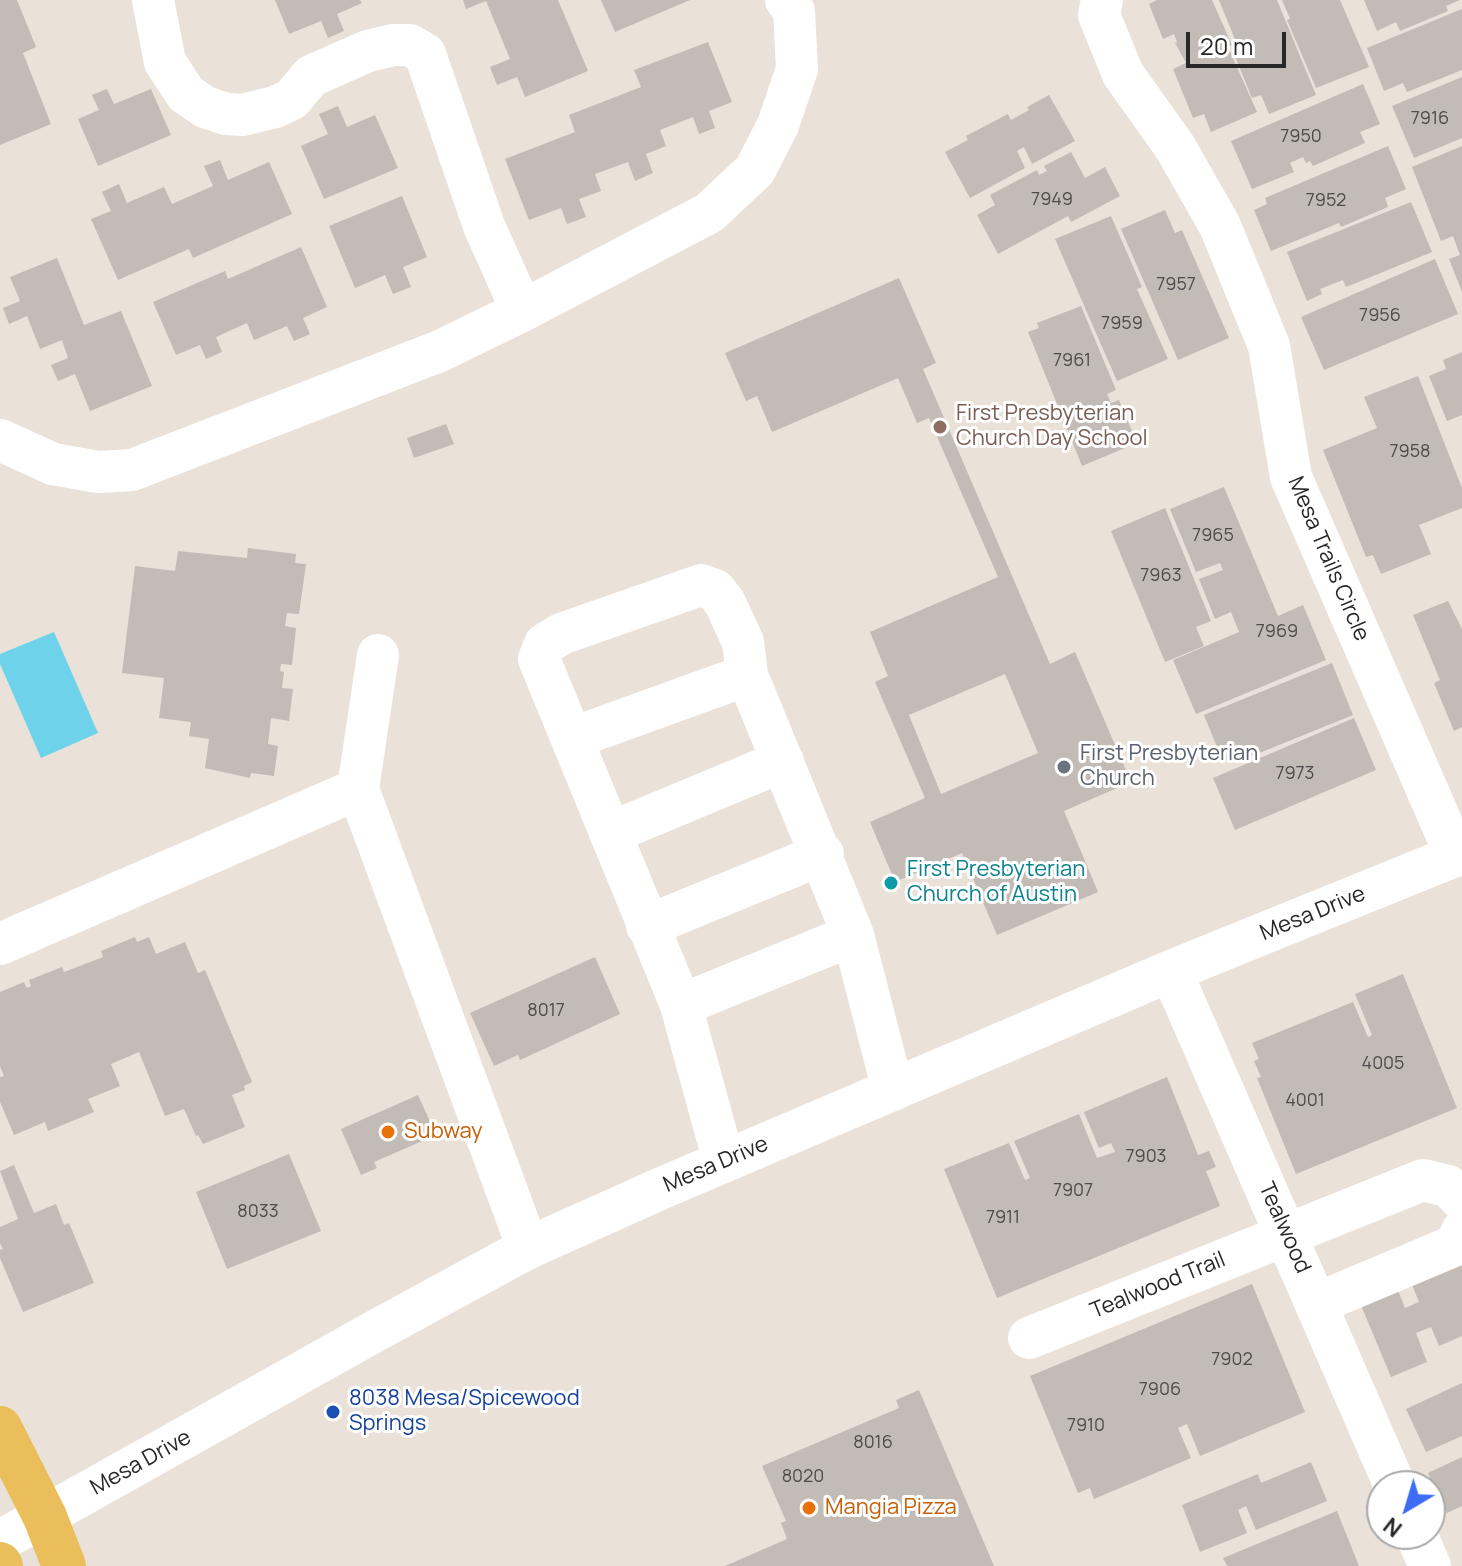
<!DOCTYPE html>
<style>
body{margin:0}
#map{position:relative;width:1462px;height:1566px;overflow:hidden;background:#eae1d9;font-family:Manrope,sans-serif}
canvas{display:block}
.north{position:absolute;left:1366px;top:1470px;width:80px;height:80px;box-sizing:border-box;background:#fff;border:2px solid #a9a9a9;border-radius:50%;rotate:218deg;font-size:22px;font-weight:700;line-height:32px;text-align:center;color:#272727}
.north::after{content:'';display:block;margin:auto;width:28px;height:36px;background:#3c6df4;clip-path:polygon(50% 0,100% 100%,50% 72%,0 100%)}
.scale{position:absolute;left:1186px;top:32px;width:100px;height:36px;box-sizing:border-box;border:4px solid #272727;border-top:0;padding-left:10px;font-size:24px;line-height:28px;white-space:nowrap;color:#272727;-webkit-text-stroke:6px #fff;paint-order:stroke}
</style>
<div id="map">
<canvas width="1462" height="1566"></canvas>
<div class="north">N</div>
<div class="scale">20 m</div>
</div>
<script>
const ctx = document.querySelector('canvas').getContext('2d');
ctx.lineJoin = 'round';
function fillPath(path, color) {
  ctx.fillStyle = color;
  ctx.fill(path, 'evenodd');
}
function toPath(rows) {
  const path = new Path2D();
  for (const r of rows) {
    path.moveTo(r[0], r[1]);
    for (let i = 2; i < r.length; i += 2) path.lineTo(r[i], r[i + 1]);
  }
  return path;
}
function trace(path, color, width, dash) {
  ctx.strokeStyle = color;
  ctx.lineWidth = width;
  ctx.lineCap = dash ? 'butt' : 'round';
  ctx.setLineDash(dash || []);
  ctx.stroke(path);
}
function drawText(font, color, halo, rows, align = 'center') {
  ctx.font = font + ' Manrope,sans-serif';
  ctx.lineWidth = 6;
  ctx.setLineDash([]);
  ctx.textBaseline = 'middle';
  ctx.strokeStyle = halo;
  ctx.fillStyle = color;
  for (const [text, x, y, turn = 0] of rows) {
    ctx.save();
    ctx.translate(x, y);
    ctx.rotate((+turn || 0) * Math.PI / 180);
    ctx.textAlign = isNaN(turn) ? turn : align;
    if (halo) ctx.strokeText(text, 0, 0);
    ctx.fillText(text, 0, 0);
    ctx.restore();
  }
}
const water = toPath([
 [54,632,98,733,41,758,0,664,0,654]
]);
const building = toPath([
 [0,0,17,0,36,47,23,53,51,124,0,145],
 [275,0,360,0,362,3,337,14,344,31,328,38,321,21,289,34],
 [463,0,558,0,588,71,525,97,517,77,497,85,490,67,510,59,486,1,466,9],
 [601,0,690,0,615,32],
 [1157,0,1212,0,1232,45,1228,47,1257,112,1211,132,1204,114,1193,118,1173,69,1186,63,1175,43,1177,42,1174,34,1163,39,1149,4],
 [1219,0,1277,0,1316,95,1269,114,1261,95,1252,98,1232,49,1238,47],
 [1282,0,1340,0,1369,67,1316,88,1287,20,1290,19],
 [1364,0,1460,0,1446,6,1448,11,1400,31,1396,22,1377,31],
 [1462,9,1462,70,1407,92,1403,83,1384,91,1367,48],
 [708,42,732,102,709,111,715,128,699,134,693,117,660,130,666,146,646,154,653,173,635,181,628,162,595,174,601,191,579,199,586,217,567,224,561,208,529,220,505,159,575,132,569,115,641,87,634,70],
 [1462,77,1462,138,1414,158,1392,106],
 [1363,84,1380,124,1360,132,1365,143,1313,166,1310,161,1306,163,1303,157,1290,163,1294,172,1252,189,1231,141],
 [107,89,114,104,151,89,171,135,98,166,78,119,99,110,92,95],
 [1049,95,1075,141,1032,164,1024,147,1017,151,1025,168,970,198,945,152,968,140,966,136,1008,114,1011,120,1029,110,1027,107],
 [338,106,347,127,375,115,398,168,324,199,301,146,328,134,319,114],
 [1388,146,1406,189,1385,198,1388,207,1341,227,1339,223,1271,251,1254,210,1267,204,1265,198],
 [1462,146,1462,292,1449,259,1460,255,1453,236,1441,241,1412,167],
 [1071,152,1085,178,1105,167,1120,196,1071,222,1068,216,998,254,977,215,995,205,990,195,1037,170,1039,175,1047,171,1044,166],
 [220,160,228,180,269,162,292,214,193,258,189,249,118,280,91,219,111,211,102,192,119,184,127,203,164,187,172,204,213,186,204,166],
 [402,196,427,257,403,267,411,287,393,294,385,275,355,288,329,226],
 [1411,202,1432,252,1346,287,1343,280,1320,289,1322,294,1307,301,1287,252],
 [1165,210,1175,233,1182,230,1229,338,1178,360,1121,229],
 [1111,216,1142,287,1137,289,1168,359,1117,381,1055,239],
 [301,247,327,307,303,318,310,334,294,341,287,326,254,340,247,323,216,337,222,352,206,359,200,345,176,355,153,302,225,271,228,279],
 [57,258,84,325,121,311,152,386,90,411,75,374,58,381,51,365,68,358,62,340,40,349,27,316,9,324,3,308,20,301,10,277],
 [1435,259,1458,314,1324,370,1301,317],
 [899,278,936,363,923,369,1050,664,1075,652,1131,782,1064,811,1098,892,997,935,962,853,895,882,870,822,925,798,875,682,888,676,870,632,998,577,929,418,917,423,898,378,772,432,757,396,746,401,725,353],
 [1005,674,1038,753,941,794,909,715],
 [1081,306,1116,390,1107,394,1111,403,1119,400,1137,443,1082,466,1028,332,1039,328,1037,323],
 [1462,352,1462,415,1447,421,1429,376,1446,369,1443,360],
 [1418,376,1462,488,1462,508,1419,525,1431,554,1381,574,1373,555,1366,557,1323,450,1377,428,1364,397],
 [446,424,454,444,414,458,407,438],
 [1224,487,1278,616,1303,605,1326,660,1196,714,1173,660,1239,632,1231,612,1215,619,1199,579,1223,570,1220,563,1196,572,1170,509],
 [1165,508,1211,621,1196,627,1204,646,1165,662,1111,531],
 [248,548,296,554,295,563,306,564,299,614,287,613,285,626,296,628,292,665,281,664,280,671,284,672,282,688,293,689,289,721,271,718,268,744,278,746,274,776,251,773,250,778,205,768,209,739,189,736,191,722,159,718,164,678,122,673,135,566,175,571,178,551,247,558],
 [1448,601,1462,629,1462,727,1454,731,1434,683,1440,680,1413,615],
 [1332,663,1353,715,1247,758,1245,753,1223,762,1204,715],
 [1354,718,1376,770,1235,830,1213,778],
 [135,937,137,942,149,937,156,954,185,942,198,973,205,970,252,1082,244,1086,245,1090,232,1095,245,1127,203,1144,198,1135,196,1136,184,1109,165,1116,139,1052,111,1064,120,1086,88,1099,94,1112,48,1131,45,1122,14,1135,0,1102,0,1077,4,1076,0,1066,0,992,24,982,27,988,31,986,29,980,62,967,64,972,103,957,101,951],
 [595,957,620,1014,520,1060,518,1055,494,1066,470,1013],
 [1403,974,1457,1108,1296,1174,1257,1078,1261,1077,1254,1061,1259,1059,1252,1043,1353,1002,1368,1037,1372,1035,1355,994],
 [1167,1077,1198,1155,1209,1151,1216,1167,1206,1171,1220,1206,997,1298,944,1169,1009,1143,1025,1180,1030,1178,1014,1141,1079,1114,1097,1158,1115,1152,1111,1143,1099,1148,1084,1112],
 [418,1095,436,1135,374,1162,377,1168,361,1175,341,1129],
 [289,1154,321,1231,227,1269,196,1192],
 [14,1165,34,1213,56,1204,64,1225,69,1223,94,1283,23,1312,0,1258,0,1250,3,1249,0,1243,0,1227,18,1219,0,1171],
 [1462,1249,1462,1336,1439,1346,1431,1327,1416,1333,1427,1362,1391,1377,1358,1298,1395,1283,1405,1308,1419,1302,1407,1272],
 [1252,1284,1305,1412,1200,1456,1187,1424,1178,1428,1191,1458,1094,1499,1090,1488,1078,1493,1030,1376],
 [1462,1383,1462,1436,1426,1452,1406,1409],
 [919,1390,994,1566,725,1566,787,1539,781,1523,786,1521,762,1466,899,1408,896,1400],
 [1462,1457,1462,1506,1447,1513,1428,1473],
 [1311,1462,1327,1501,1256,1530,1246,1506,1238,1510,1247,1533,1200,1552,1182,1505,1258,1474,1261,1483],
 [1337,1511,1359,1566,1227,1566,1223,1558]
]);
const minor = toPath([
 [1102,0,1099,15,1123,74,1175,147,1220,226,1269,346,1291,477,1456,856],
 [522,311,709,213,755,170,778,125,797,69,794,11,786,0],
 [0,440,53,464,98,472,132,470,440,351,522,311,484,226,425,54,410,45,393,45,368,51,311,76,292,99,275,107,242,115,226,114,205,107,186,94,165,62,153,0],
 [378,655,358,789,528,1248],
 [573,738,747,675],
 [610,833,783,761],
 [647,926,823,854],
 [0,944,358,789],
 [1171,971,1395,1486],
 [681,1005,853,935],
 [724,1162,681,1005,539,659,545,644,561,634,701,585,715,590,725,603,743,642,747,675,853,935,893,1090],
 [1318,1303,1456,1245,1462,1231],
 [1029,1338,1423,1180,1448,1186,1462,1200],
 [1416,1534,1430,1566],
 [0,1541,377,1330,528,1248,662,1188,1171,971,1462,853]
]);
const major = toPath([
 [0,1428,45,1517,64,1566],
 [0,1564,1,1566]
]);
const markers = [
 [940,427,8,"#8d6e63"],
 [1064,767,8,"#6b7280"],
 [891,883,8,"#0f9aa8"],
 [388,1132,8,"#e8710a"],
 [333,1412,8,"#1a4fb4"],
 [809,1508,8,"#e8710a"]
];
const numberNames = [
 ["7916",1430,119],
 ["7950",1301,137],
 ["7949",1052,200],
 ["7952",1326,201],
 ["7957",1176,285],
 ["7956",1380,316],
 ["7959",1122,324],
 ["7961",1072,361],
 ["7958",1410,452],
 ["7965",1213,536],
 ["7963",1161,576],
 ["7969",1277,632],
 ["7973",1295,774],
 ["8017",546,1011],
 ["4005",1383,1064],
 ["4001",1305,1101],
 ["7903",1146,1157],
 ["7907",1073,1191],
 ["8033",258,1212],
 ["7911",1003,1218],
 ["7902",1232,1360],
 ["7906",1160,1390],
 ["7910",1086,1426],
 ["8016",873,1443],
 ["8020",803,1477]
];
const educationNames = [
 ["First Presbyterian",956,414],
 ["Church Day School",956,439]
];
const streetNames = [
 ["Mesa Trails Circle",1328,559,67],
 ["Mesa Drive",1313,914,-22],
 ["Mesa Drive",716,1165,-23],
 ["Tealwood",1284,1228,66],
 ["Tealwood Trail",1158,1286,-22],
 ["Mesa Drive",141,1463,-29]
];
const worshipNames = [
 ["First Presbyterian",1080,754],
 ["Church",1080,779]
];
const cultureNames = [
 ["First Presbyterian",907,870],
 ["Church of Austin",907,895]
];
const foodNames = [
 ["Subway",404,1132],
 ["Mangia Pizza",825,1508]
];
const transitNames = [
 ["8038 Mesa/Spicewood",349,1399],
 ["Springs",349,1424]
];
fillPath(water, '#6ed3ea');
fillPath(building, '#c2bbb6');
trace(minor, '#fff', 42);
trace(major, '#ebbe5c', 44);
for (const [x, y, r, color] of markers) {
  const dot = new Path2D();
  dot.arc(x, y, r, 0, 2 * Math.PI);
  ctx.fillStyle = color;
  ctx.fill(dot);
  trace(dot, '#fff', 3);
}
drawText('18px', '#4e4c4b', null, numberNames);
drawText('22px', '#785e54', '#fff', educationNames, 'left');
drawText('22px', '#272727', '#fff', streetNames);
drawText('22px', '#5b616d', '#fff', worshipNames, 'left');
drawText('22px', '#0d838f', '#fff', cultureNames, 'left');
drawText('22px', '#c56008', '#fff', foodNames, 'left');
drawText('22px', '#164399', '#fff', transitNames, 'left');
</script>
